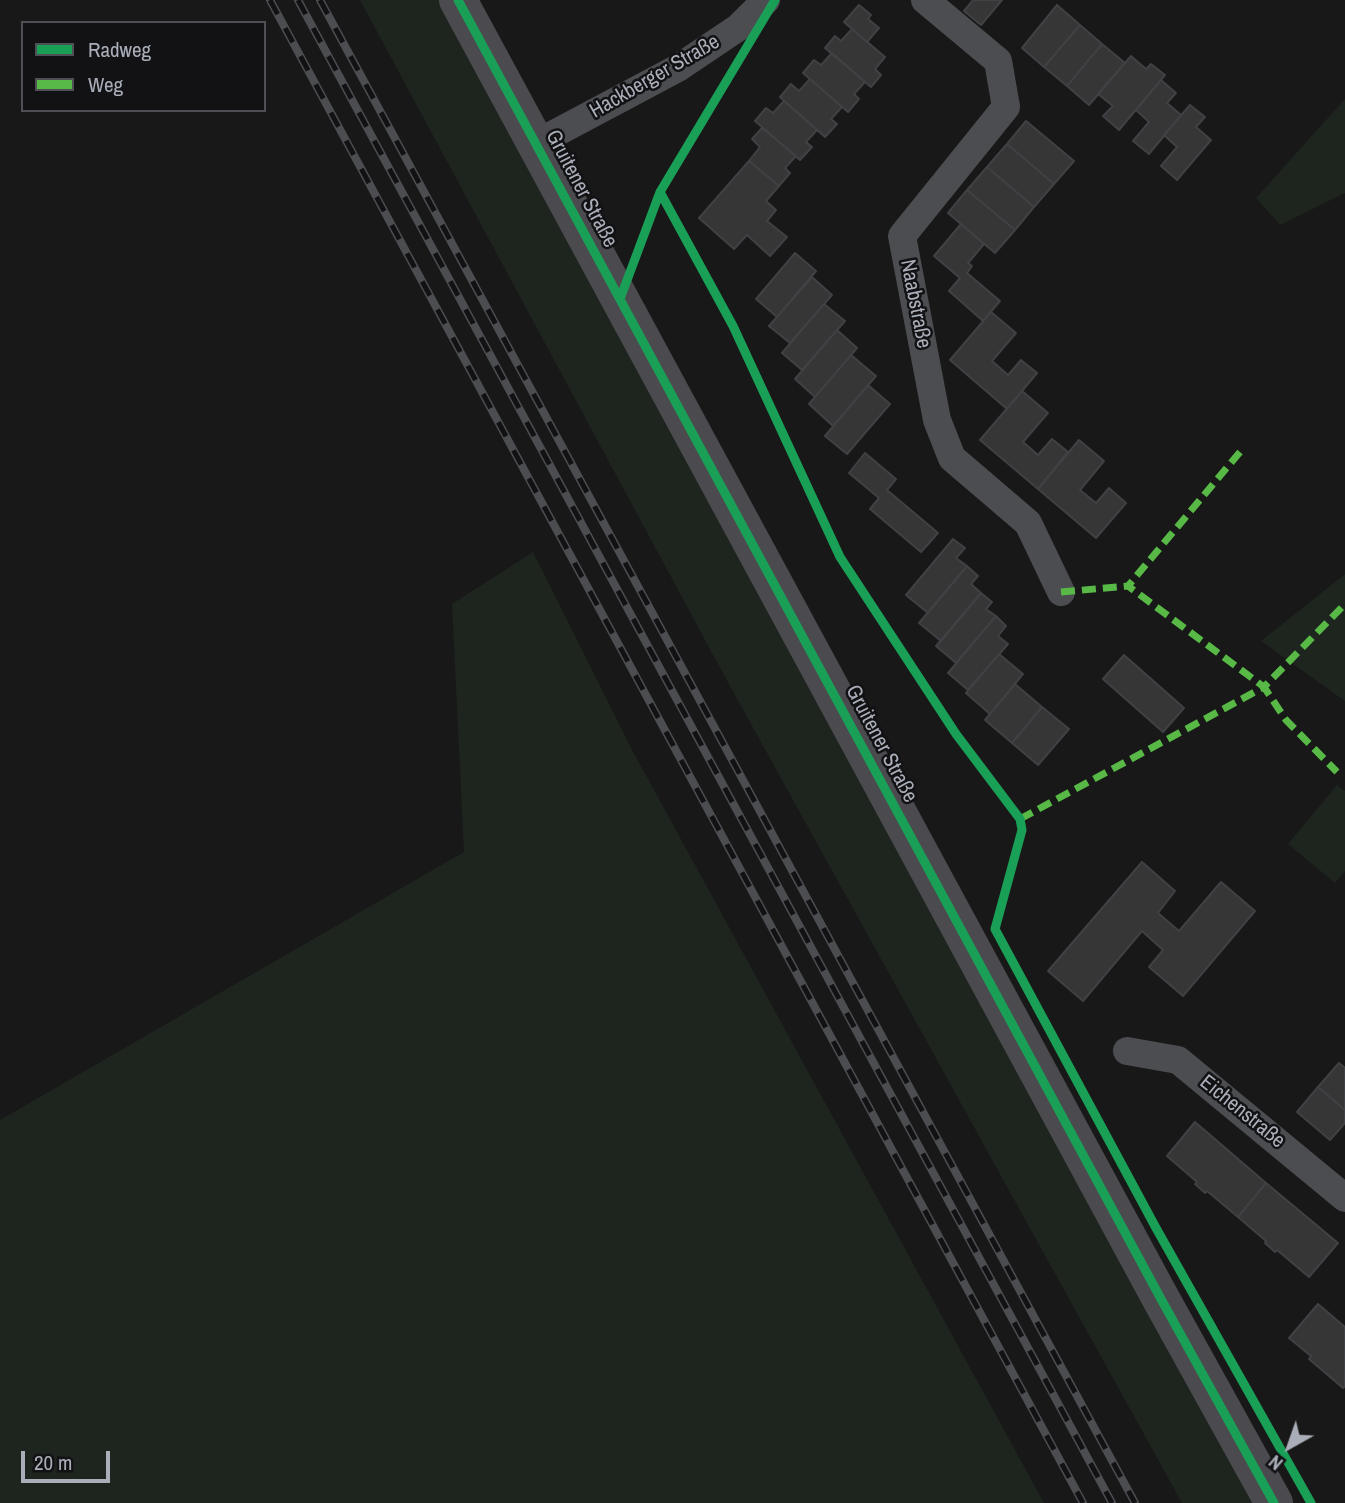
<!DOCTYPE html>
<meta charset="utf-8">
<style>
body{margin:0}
#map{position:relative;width:1345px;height:1503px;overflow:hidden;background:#181818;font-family:"Archivo Narrow",sans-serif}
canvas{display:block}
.legend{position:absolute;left:21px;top:21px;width:245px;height:91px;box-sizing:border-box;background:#121214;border:2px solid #4e5056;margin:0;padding:9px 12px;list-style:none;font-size:21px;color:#a9aeb9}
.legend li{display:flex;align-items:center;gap:14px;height:35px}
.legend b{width:35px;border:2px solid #4e5056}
.north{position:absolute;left:1254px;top:1412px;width:70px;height:70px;-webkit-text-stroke:5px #121214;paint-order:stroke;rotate:220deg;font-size:19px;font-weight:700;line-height:28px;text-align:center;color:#a9aeb9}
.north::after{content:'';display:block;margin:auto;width:24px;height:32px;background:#a9aeb9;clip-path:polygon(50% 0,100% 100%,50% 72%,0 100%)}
.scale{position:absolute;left:21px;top:1451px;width:89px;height:32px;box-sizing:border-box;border:4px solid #a9aeb9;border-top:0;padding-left:9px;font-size:21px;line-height:24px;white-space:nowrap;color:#a9aeb9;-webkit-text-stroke:5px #121214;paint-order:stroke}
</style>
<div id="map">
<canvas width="1345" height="1503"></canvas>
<ul class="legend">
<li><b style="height:9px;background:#1a9f57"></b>Radweg</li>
<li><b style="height:9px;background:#58b947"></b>Weg</li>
</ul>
<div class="north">N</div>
<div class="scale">20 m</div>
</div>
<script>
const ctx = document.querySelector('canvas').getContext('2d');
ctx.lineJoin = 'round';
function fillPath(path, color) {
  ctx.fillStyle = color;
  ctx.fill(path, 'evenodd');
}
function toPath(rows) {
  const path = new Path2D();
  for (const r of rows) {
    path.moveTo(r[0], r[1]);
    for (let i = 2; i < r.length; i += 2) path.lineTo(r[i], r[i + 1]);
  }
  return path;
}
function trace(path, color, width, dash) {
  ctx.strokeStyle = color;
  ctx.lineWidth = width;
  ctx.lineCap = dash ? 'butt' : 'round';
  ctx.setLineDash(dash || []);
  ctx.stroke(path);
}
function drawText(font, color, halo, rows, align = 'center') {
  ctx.font = font + ' "Archivo Narrow",sans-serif';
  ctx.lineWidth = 5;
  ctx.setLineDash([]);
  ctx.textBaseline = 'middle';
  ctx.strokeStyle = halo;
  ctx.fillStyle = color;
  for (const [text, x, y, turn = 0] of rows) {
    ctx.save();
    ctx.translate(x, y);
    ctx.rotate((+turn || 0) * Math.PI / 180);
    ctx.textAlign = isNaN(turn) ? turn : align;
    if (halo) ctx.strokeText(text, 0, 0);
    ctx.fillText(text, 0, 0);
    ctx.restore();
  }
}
const green = toPath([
 [360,0,440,0,1256,1503,1182,1503,725,677],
 [1345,99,1345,193,1280,225,1256,198],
 [533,552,631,748,1044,1503,0,1503,0,1120,464,852,452,604],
 [1345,574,1345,701,1261,641],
 [1337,785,1345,791,1345,871,1335,883,1288,844]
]);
const building = toPath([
 [973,0,1002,0,981,25,964,11,973,0],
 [859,5,871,15,868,19,879,28,867,42,844,22,859,5],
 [1057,5,1080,25,1044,67,1022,48,1057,5],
 [1080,25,1102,44,1067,86,1044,67,1080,25],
 [852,29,885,57,875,69,881,75,871,87,825,48,835,36,841,41,852,29],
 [1102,44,1125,63,1089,105,1067,86,1102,44],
 [832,53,865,82,854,94,859,99,848,112,803,73,814,60,821,65,832,53],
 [1131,56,1146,69,1151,64,1165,75,1119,130,1103,116,1113,106,1098,94,1131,56],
 [810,79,842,107,831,119,837,124,825,137,780,97,791,84,799,91,810,79],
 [1161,80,1176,93,1167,103,1181,115,1149,154,1133,141,1149,122,1136,110,1161,80],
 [784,101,817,130,806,142,812,147,800,160,755,121,766,108,773,113,784,101],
 [1190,105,1205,117,1196,127,1211,140,1177,180,1161,166,1177,147,1164,135,1190,105],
 [1026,121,1074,161,1054,184,1007,144,1026,121],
 [762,128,796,156,785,168,790,173,779,186,749,161,760,147,752,139,762,128],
 [1007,144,1054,184,1034,207,987,167,1007,144],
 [749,161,779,186,766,201,776,210,767,221,787,237,770,256,747,235,734,249,699,218,749,161],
 [987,167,1034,207,1015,230,967,190,987,167],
 [967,190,1015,230,995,253,948,213,967,190],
 [961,224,984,244,968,263,972,266,967,273,1000,301,983,321,949,291,960,278,934,256,961,224],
 [795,253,816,271,777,317,756,299,795,253],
 [812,277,832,295,790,343,769,326,812,277],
 [824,304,845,321,802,370,782,353,824,304],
 [991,312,1016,333,992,361,1008,375,1021,360,1037,373,1007,409,950,360,991,312],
 [837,330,857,348,815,397,795,379,837,330],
 [851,355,876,376,833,426,809,404,851,355],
 [868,385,890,404,847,454,825,436,868,385],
 [1022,391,1048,413,1023,442,1038,455,1052,439,1068,452,1038,489,980,440,1022,391],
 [1079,440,1104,461,1080,490,1096,503,1109,488,1126,503,1096,538,1038,489,1079,440],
 [865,453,896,479,887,490,938,533,921,552,870,509,879,498,849,473,865,453],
 [953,539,965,548,956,558,967,566,928,613,906,595,953,539],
 [967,566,978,576,971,584,981,593,941,641,919,623,967,566],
 [981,593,992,602,986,609,996,616,956,663,936,646,981,593],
 [996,616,1006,626,998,636,1008,644,968,690,948,673,996,616],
 [999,654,1023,674,990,714,966,693,999,654],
 [1124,655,1184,708,1163,732,1103,679,1124,655],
 [1015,684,1042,707,1012,743,985,720,1015,684],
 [1042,707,1069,729,1038,765,1012,743,1042,707],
 [1142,862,1175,891,1158,913,1179,931,1221,882,1255,911,1183,996,1149,967,1163,950,1142,931,1083,1001,1048,971,1142,862],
 [1339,1063,1345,1068,1345,1110,1318,1087,1339,1063],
 [1318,1087,1345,1110,1345,1123,1330,1140,1297,1112,1318,1087],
 [1195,1122,1266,1183,1238,1217,1207,1191,1205,1193,1195,1184,1197,1182,1167,1156,1195,1122],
 [1266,1183,1338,1243,1309,1277,1277,1250,1275,1252,1265,1243,1266,1241,1238,1217,1266,1183],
 [1318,1304,1345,1327,1345,1386,1343,1388,1309,1359,1311,1356,1289,1338,1318,1304]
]);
const street = toPath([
 [925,0,998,61,1006,107,902,236,937,420,952,458,1028,523,1061,592],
 [537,143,678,68,739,27,766,0],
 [1127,1051,1178,1060,1345,1198]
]);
const secondary = toPath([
 [458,0,1161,1299,1274,1503]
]);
const rail = toPath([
 [270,0,1083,1503],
 [298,0,1112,1503],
 [320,0,1135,1503]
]);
const quiet = toPath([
 [1240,452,1128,586,1264,687,1345,604],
 [1061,592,1128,586],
 [1020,819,1264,687,1286,720,1337,772]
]);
const cycleway = toPath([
 [458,0,1161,1299,1274,1503],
 [660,192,733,326,840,557,956,734,1020,819,1022,830,995,929,1156,1228,1311,1503],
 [620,299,660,192,775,0]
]);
const streetNames = [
 ["Hackberger Straße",655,77,-30],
 ["Gruitener Straße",581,189,62],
 ["Naabstraße",915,304,79],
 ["Gruitener Straße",881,744,62],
 ["Eichenstraße",1242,1112,39]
];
fillPath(green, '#1e251f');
fillPath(building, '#363637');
trace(building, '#404144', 2);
trace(street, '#4c4d51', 28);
trace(secondary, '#4b4b4f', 38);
trace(rail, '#4c4d50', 8);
trace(rail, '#121214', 5, [16]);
trace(quiet, '#58b947', 7, [14, 7]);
trace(cycleway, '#1a9f57', 9);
drawText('21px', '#a9aeb9', '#121214', streetNames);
</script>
